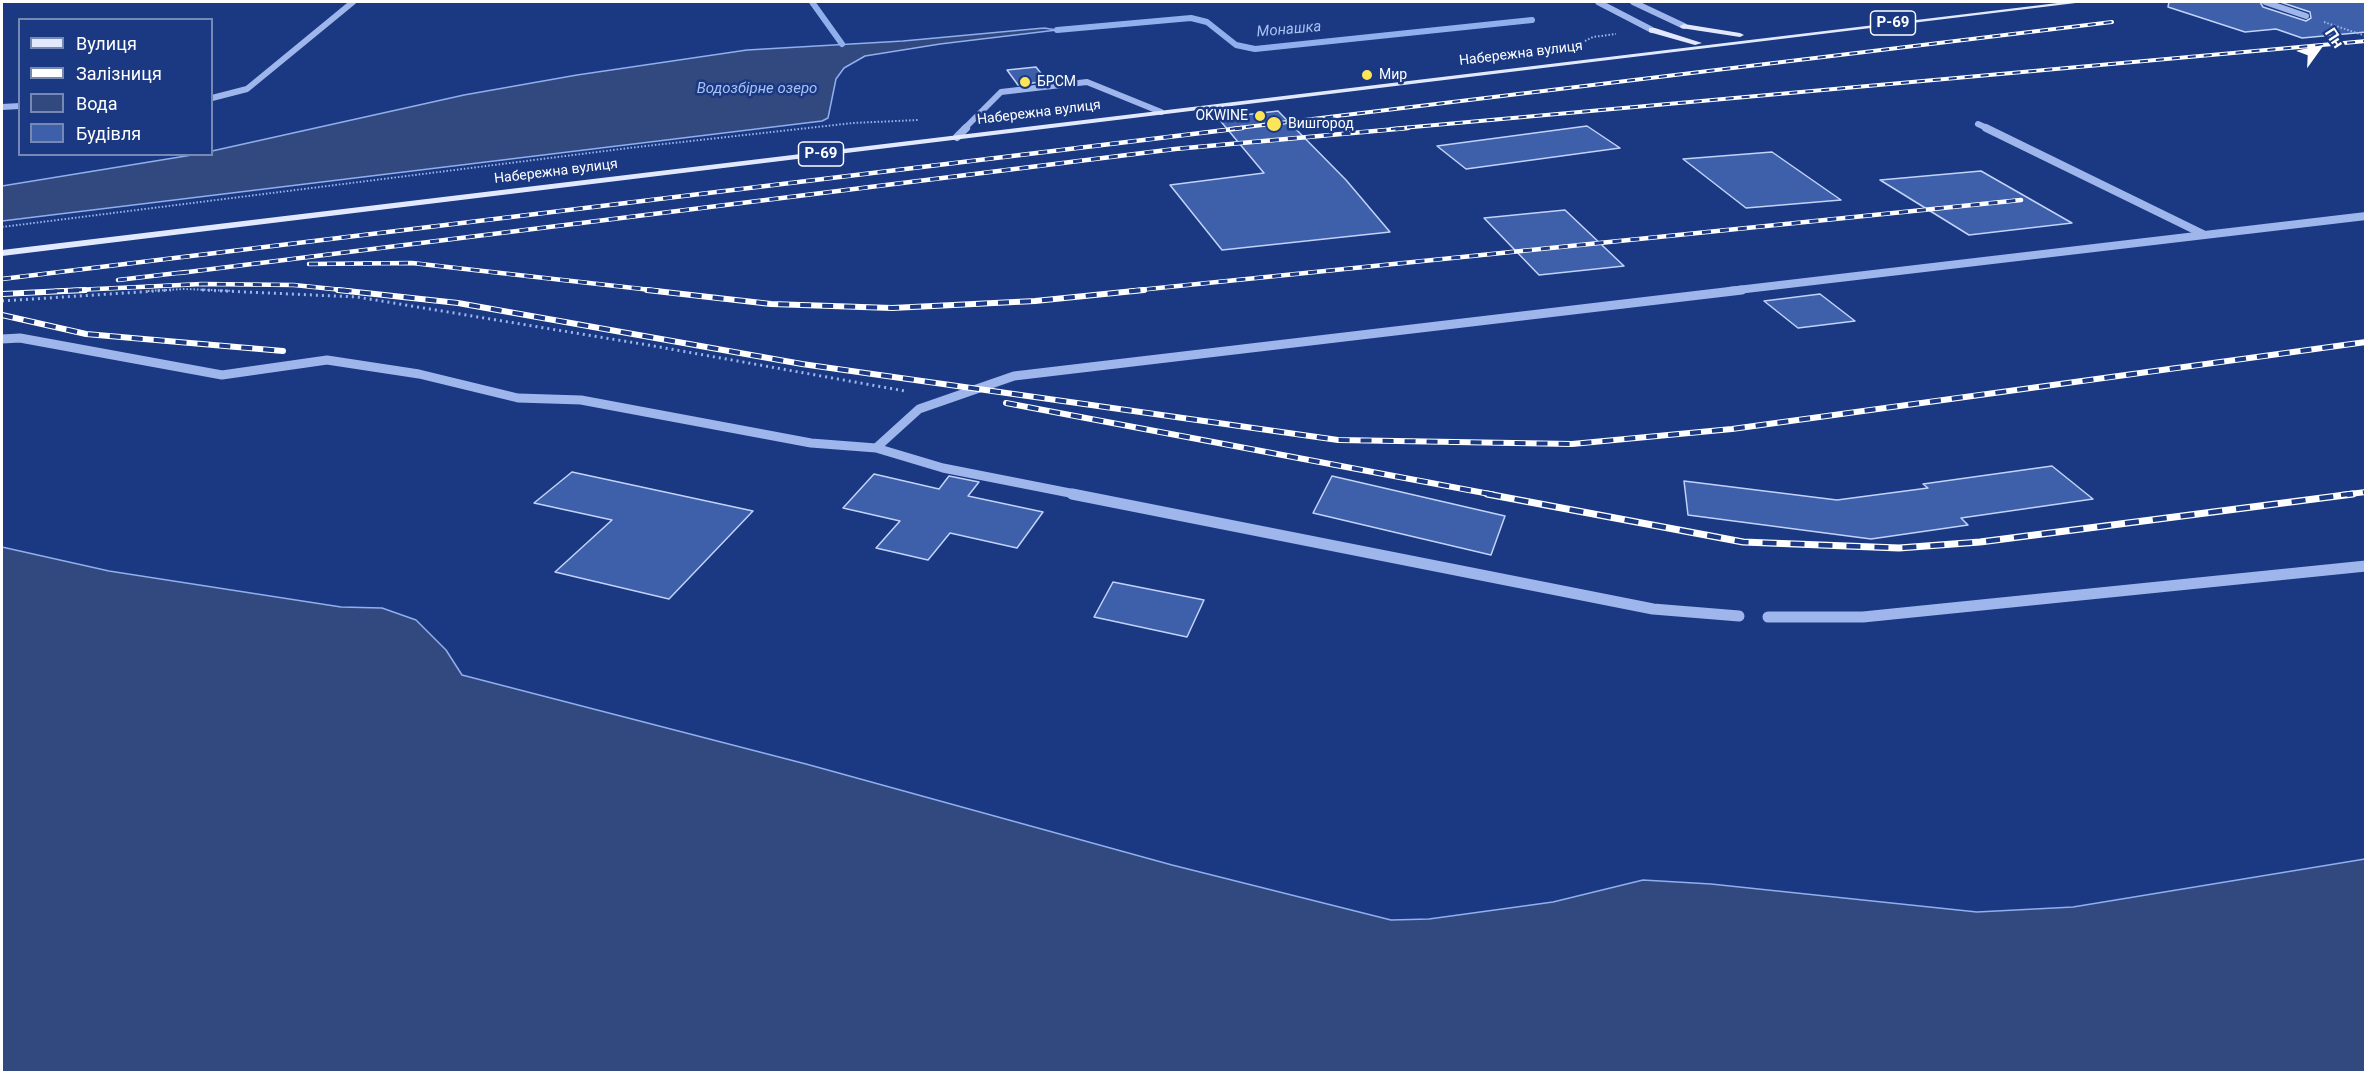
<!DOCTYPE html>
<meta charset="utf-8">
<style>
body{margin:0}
#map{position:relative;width:2367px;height:1074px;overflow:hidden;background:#1a3982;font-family:Roboto,sans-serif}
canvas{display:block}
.frame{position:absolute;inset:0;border:3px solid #fff;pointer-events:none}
.legend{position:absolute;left:18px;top:18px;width:195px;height:138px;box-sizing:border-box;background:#1a3982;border:2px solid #7688b4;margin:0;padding:8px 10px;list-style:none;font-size:18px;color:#fff}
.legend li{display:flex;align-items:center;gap:12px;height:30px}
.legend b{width:30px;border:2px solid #7688b4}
.north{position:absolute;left:2289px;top:18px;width:60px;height:60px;-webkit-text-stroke:4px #1a3982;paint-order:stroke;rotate:57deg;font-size:16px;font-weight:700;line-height:24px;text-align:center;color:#fff}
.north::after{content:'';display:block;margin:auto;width:21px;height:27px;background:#fff;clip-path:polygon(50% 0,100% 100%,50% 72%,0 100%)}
</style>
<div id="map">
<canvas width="2367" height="1074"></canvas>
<div class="frame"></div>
<ul class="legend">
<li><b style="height:8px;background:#e2e9ff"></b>Вулиця</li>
<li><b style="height:8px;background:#fff"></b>Залізниця</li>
<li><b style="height:16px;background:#324980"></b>Вода</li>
<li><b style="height:16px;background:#3e5faa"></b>Будівля</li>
</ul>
<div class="north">Пн</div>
</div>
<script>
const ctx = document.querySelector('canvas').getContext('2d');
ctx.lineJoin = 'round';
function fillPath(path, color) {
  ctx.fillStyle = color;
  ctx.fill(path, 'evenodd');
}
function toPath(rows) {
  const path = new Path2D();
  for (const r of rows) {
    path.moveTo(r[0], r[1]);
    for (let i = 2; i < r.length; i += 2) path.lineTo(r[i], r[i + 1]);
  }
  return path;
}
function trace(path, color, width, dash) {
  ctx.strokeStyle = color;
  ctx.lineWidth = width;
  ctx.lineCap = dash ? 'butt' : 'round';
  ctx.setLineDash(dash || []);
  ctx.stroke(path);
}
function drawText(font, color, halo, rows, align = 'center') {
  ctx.font = font + ' Roboto,sans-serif';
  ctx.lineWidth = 5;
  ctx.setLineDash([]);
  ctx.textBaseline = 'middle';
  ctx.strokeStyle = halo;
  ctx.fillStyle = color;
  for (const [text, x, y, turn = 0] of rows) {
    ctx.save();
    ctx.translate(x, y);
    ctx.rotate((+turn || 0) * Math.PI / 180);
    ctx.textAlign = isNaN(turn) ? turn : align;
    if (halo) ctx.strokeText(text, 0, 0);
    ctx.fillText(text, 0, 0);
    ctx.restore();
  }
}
const water = toPath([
 [1044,28,1057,30,940,44,865,56,844,68,836,79,828,118,822,121,2,221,2,186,192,155,212,154,212,151,464,95,577,75,747,50,903,41,1044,28],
 [2,547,109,571,341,607,382,608,416,620,446,650,462,675,806,764,1172,865,1391,920,1429,919,1553,902,1643,880,1711,884,1977,912,2073,907,2365,859,2365,1072,2,1072,2,547]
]);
const stream = toPath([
 [812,2,842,44],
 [1057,30,1191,18,1207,22,1236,45,1255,49,1532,20]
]);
const building = toPath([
 [2169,2,2260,2,2263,7,2306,21,2311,18,2310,12,2280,2,2366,2,2366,32,2302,38,2276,29,2245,32,2168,7,2169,2],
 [1036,67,1047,81,1018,85,1007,70,1036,67],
 [1278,111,1346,180,1390,232,1222,250,1170,185,1264,173,1218,118,1278,111],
 [1587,126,1620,148,1466,169,1437,146,1587,126],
 [1772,152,1841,200,1746,208,1683,159,1772,152],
 [1981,171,2072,223,1969,235,1880,180,1981,171],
 [1565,210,1624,266,1539,275,1484,218,1565,210],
 [1820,294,1855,321,1798,328,1764,301,1820,294],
 [2052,466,2093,499,1961,518,1968,525,1871,539,1688,515,1684,481,1837,500,1928,488,1923,484,2052,466],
 [572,472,753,511,669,599,555,572,612,520,534,503,572,472],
 [874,474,939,489,949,476,979,482,968,496,1043,512,1017,548,950,533,928,560,876,548,900,521,843,508,874,474],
 [1332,476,1505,516,1491,555,1313,513,1332,476],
 [1113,582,1204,600,1187,637,1094,617,1113,582]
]);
const pathFar1 = toPath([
 [2324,22,2366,36],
 [1585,41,1593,37,1616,34],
 [2,227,637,147,853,123,918,120],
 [148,291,184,289,235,291]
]);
const path = toPath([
 [202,290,357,297,648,345,905,391],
 [2,301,171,290]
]);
const minorFar3 = toPath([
 [1598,2,1652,30],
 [1633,2,1684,26],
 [2265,2,2306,16],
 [212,98,247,89,353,2],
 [2,107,20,106],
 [1978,124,1989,129],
 [964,129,1001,92,1087,82,1161,112]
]);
const minorFar2 = toPath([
 [1986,128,2203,234],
 [957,137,966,128],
 [1729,291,2366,216]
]);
const minorFar1 = toPath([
 [2,339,20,338,222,375,327,360,419,374,518,398,581,400,811,443,876,448,943,468,1080,495],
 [876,448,919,409,1014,376,1742,290]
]);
const minor = toPath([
 [1072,494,1653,609,1739,616],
 [1768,617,1863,617,2366,566]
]);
const major = toPath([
 [2066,2,2084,2,2,256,2,250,2066,2],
 [1684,24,1740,33,1744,35,1740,37,1681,28,1680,26,1684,24],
 [1649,28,1655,28,1702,43,1695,45,1649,32,1649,28]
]);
const railFar3 = toPath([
 [1230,129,2112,22],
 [1391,129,2366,41]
]);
const railFar2 = toPath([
 [309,264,412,263,660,291],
 [180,273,1175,149,1408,128],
 [2,279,1242,128],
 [118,280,186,272],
 [55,291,202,284,294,285,352,291],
 [1129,291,2021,200]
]);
const railFar1 = toPath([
 [338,290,458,303,802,364,1338,440,1572,444,1732,429,2366,342],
 [647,290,771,304,892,308,1035,301,1144,290],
 [2,294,85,290],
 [2,315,86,334,283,351],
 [1006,403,1495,495],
 [2341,495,2366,492]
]);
const rail = toPath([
 [1487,494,1743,542,1899,548,1980,542,2353,494]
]);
const markers = [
 [1367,75,6,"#fde55a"],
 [1025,82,6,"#fde55a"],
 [1260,116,6,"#fde55a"],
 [1274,124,8,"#fde55a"]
];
const farStreetnames = [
 ["Набережна вулиця",1521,54,-7],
 ["Набережна вулиця",1039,113,-7],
 ["Набережна вулиця",556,172,-7]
];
const farPoinames = [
 ["Мир",1379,75],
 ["БРСМ",1037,82],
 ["OKWINE",1248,116,"right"],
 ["Вишгород",1288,124]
];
const shields = [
 [1893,23,45],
 [821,154,45]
];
const shieldNames = [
 ["Р-69",1893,23],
 ["Р-69",821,154]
];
const farWaternames = [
 ["Монашка",1289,30,-5],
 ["Водозбірне озеро",757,89]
];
fillPath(water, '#324980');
trace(water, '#91afed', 1.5);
trace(stream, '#91afed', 6);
fillPath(building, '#3e5faa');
trace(building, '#c3d3f8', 1.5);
trace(pathFar1, '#9eb6eb', 2, [1.5, 2]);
trace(path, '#9eb6eb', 3, [2, 4]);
trace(minorFar3, '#9eb6eb', 6);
trace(minorFar2, '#9eb6eb', 8);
trace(minorFar1, '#9eb6eb', 9);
trace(minor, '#9eb6eb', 11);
fillPath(major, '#e2e9ff');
trace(railFar3, '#fff', 4);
trace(railFar2, '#fff', 4.5);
trace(railFar1, '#fff', 6);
trace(rail, '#fff', 7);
trace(railFar3, '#1a3982', 2, [8]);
trace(railFar2, '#1a3982', 3, [9]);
trace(railFar1, '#1a3982', 4, [11]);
trace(rail, '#1a3982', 4.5, [14]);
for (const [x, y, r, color] of markers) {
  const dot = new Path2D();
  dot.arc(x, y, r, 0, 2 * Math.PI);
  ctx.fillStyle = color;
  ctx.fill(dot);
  trace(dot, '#1a3982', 2);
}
drawText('14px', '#fff', '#1a3982', farStreetnames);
drawText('14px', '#fff', '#1a3982', farPoinames, 'left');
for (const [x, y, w] of shields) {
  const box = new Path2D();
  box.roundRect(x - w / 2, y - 12, w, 24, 4.5);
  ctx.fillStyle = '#1a3982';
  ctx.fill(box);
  trace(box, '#fff', 1.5);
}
drawText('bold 15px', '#fff', null, shieldNames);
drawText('italic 15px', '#a9c0f3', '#1a3982', farWaternames);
</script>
